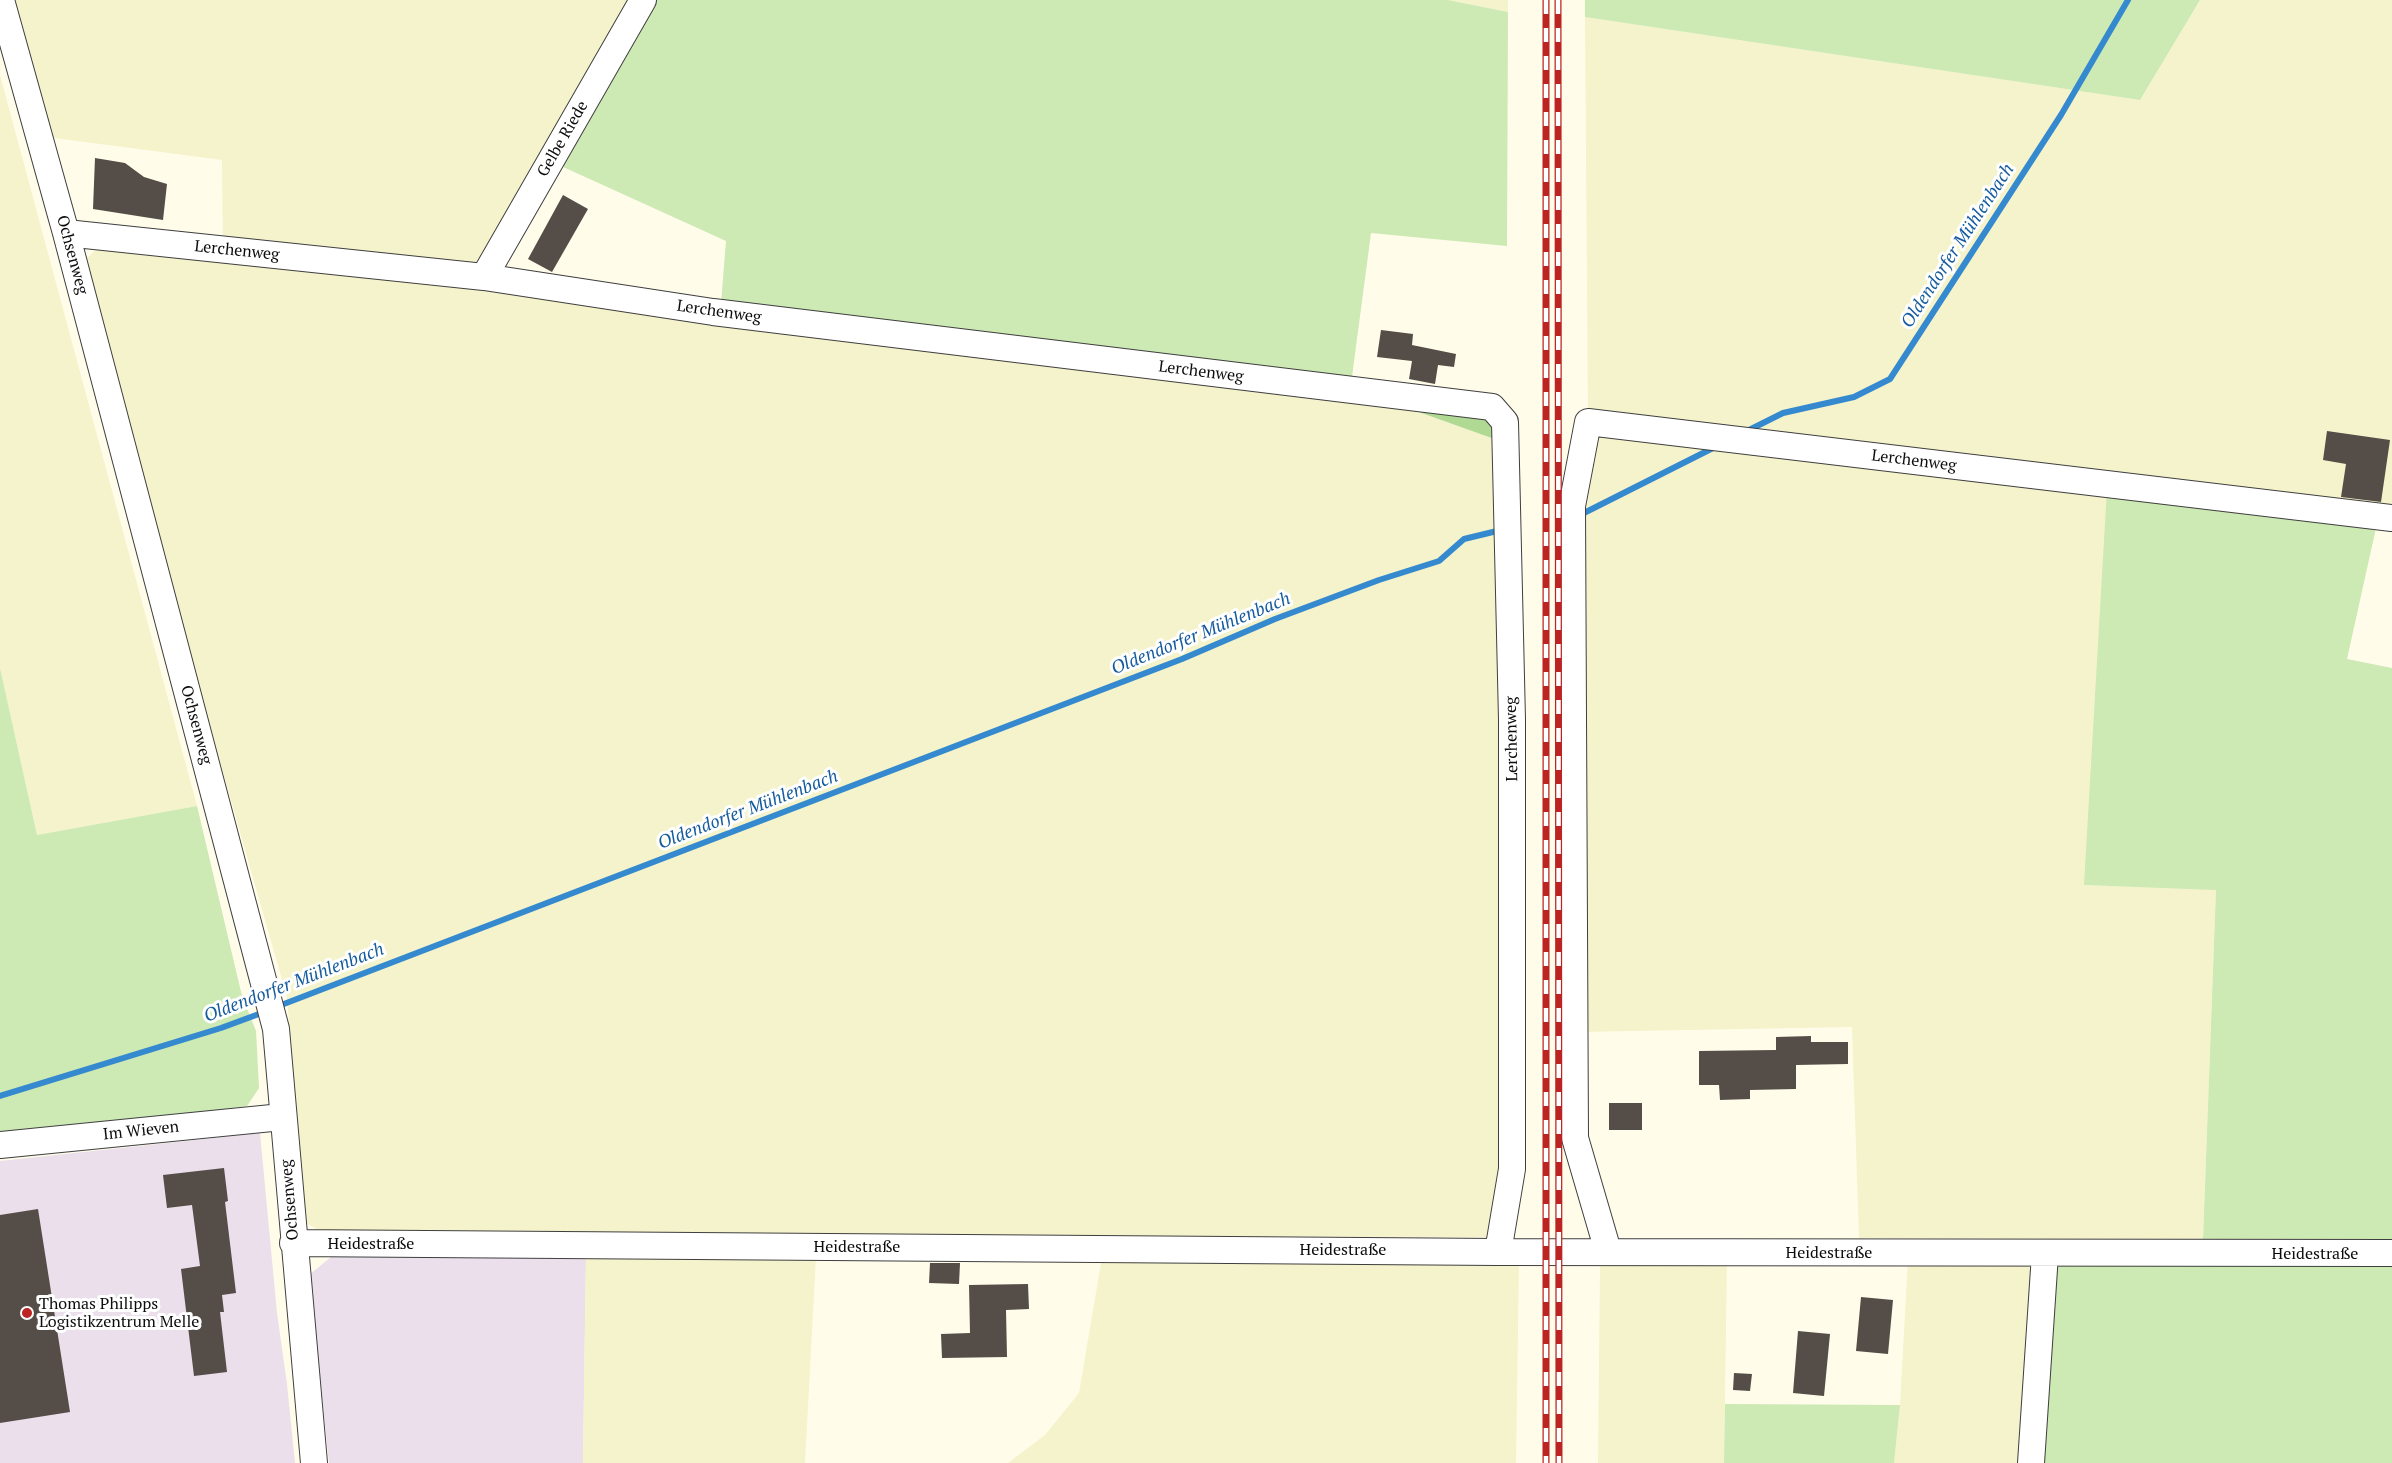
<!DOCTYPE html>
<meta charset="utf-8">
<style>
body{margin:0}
canvas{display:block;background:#fffcea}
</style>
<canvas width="2392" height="1463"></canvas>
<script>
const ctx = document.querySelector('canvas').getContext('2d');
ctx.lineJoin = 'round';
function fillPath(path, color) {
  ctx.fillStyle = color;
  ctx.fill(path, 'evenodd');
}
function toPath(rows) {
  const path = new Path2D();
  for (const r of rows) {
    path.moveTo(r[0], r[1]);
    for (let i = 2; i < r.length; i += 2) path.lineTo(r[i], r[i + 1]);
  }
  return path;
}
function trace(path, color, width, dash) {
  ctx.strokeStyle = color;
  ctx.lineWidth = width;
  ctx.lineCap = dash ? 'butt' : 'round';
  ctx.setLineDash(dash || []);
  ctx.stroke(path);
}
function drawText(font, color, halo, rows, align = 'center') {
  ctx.font = font + ' "PT Serif",serif';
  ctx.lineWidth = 6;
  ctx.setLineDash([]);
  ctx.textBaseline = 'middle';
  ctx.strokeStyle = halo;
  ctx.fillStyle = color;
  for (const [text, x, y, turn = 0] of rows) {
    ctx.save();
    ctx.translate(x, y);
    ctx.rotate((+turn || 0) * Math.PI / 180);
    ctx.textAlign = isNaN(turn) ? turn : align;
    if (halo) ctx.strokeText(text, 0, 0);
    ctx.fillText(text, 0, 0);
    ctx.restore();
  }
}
const industrial = toPath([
 [260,1133,277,1313,287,1384,295,1463,0,1463,0,1161],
 [331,1257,586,1257,583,1463,329,1463,309,1275]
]);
const farmland = toPath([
 [1,0,643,0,484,277,223,250,222,160,39,136],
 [1448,0,1508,0,1508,12],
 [2200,0,2392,0,2392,514,2273,501,2084,885,2216,889,2203,1240,1859,1238,1852,1027,1579,1032,1580,644,1588,422,1585,17,2140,100],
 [0,75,197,806,37,835,0,668],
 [101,245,480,286,1402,406,1500,441,1509,1141,1487,1237,444,1235,328,1236,305,1222,287,997,216,748,85,260],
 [816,1256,805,1463,583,1463,586,1257],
 [1102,1257,1519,1261,1516,1463,1008,1463,1045,1435,1079,1393],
 [1727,1258,1724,1463,1598,1463,1600,1265],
 [1908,1259,2028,1265,2037,1280,2026,1463,1894,1463,1900,1405]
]);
const green = toPath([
 [643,0,1448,0,1508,12,1507,246,1371,233,1351,384,721,304,726,241,550,161],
 [1585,0,2200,0,2140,100,1585,17],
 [2107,489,2376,528,2347,659,2392,668,2392,1242,2203,1240,2216,890,2084,885],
 [0,668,37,835,197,806,242,996,256,1031,259,1088,247,1106,0,1141],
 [2200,1262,2392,1263,2392,1463,2038,1463,2051,1266],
 [1725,1404,1900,1405,1894,1463,1724,1463]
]);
const forest = toPath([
 [1402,406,1487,416,1500,441]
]);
const stream = toPath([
 [1749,430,1783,413,1854,397,1890,379,2061,115,2128,0],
 [1580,515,1713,448],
 [276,1007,1182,659,1275,619,1379,580,1439,561,1464,539,1497,531],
 [0,1096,221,1028,267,1011]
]);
const building = toPath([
 [95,158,125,163,144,177,167,184,163,220,93,209],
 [563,195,588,209,552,272,528,259],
 [1381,330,1413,334,1412,345,1456,354,1454,367,1438,365,1435,384,1409,379,1412,361,1377,357],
 [2327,431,2390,440,2381,502,2341,497,2346,464,2323,460],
 [1811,1036,1811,1042,1848,1042,1848,1064,1796,1065,1796,1089,1750,1090,1750,1099,1720,1100,1719,1085,1699,1085,1699,1051,1776,1050,1776,1037],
 [1609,1103,1642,1103,1642,1130,1609,1130],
 [224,1168,228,1201,225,1202,236,1293,222,1295,224,1312,220,1312,227,1372,194,1376,181,1269,200,1266,192,1205,167,1208,163,1175],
 [38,1209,70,1412,0,1423,0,1215],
 [930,1263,960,1263,959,1284,929,1283],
 [1028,1284,1029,1309,1006,1310,1007,1357,942,1358,941,1334,970,1333,969,1285],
 [1861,1297,1893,1300,1888,1354,1856,1351],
 [1798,1331,1830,1334,1824,1396,1793,1393],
 [1734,1373,1752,1374,1750,1391,1733,1390]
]);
const minor = toPath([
 [1,0,66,233,276,1029,314,1463],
 [66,233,484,277,713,312,1492,407,1505,422,1512,720,1512,1169,1498,1252],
 [484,277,643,0],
 [0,1145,282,1117],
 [293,1243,1498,1252,2392,1253],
 [1608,1251,1575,1138,1572,506,1588,422,2392,518],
 [2031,1463,2045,1254]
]);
const rail = toPath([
 [1546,0,1546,1463],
 [1558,0,1559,1463]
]);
const markers = [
 [27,1313,6,"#bc2323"]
];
const streetNames = [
 ["Gelbe Riede",563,139,-60],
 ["Lerchenweg",237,251,6],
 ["Ochsenweg",72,255,75],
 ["Lerchenweg",719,312,8],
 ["Lerchenweg",1201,372,7],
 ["Lerchenweg",1914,461,7],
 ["Ochsenweg",196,725,75],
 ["Lerchenweg",1512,739,-91],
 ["Im Wieven",141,1131,-6],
 ["Ochsenweg",290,1200,-95],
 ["Heidestraße",371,1244],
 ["Heidestraße",857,1247],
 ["Heidestraße",1343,1250],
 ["Heidestraße",1829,1253],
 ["Heidestraße",2315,1254]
];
const poiNames = [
 ["Thomas Philipps",39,1304],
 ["Logistikzentrum Melle",39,1322]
];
const waterNames = [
 ["Oldendorfer Mühlenbach",1958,246,-57],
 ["Oldendorfer Mühlenbach",1201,634,-22],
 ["Oldendorfer Mühlenbach",748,810,-21],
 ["Oldendorfer Mühlenbach",294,983,-21]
];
fillPath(industrial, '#eadfeb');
fillPath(farmland, '#f5f3cb');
fillPath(green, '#cde9b4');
fillPath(forest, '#b0da94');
trace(stream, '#3589ce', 6);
fillPath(building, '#544d48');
trace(minor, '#3f3f3f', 28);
trace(minor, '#fff', 26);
trace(rail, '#bc2323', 7);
trace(rail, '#fff', 4.5, [14]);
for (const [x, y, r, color] of markers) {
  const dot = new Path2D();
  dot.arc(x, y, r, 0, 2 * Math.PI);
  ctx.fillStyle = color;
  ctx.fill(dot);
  trace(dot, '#fff', 2);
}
drawText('16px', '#0c0c0c', '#fff', streetNames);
drawText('16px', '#0c0c0c', '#fff', poiNames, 'left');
drawText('italic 18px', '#155b9e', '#fff', waterNames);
</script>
